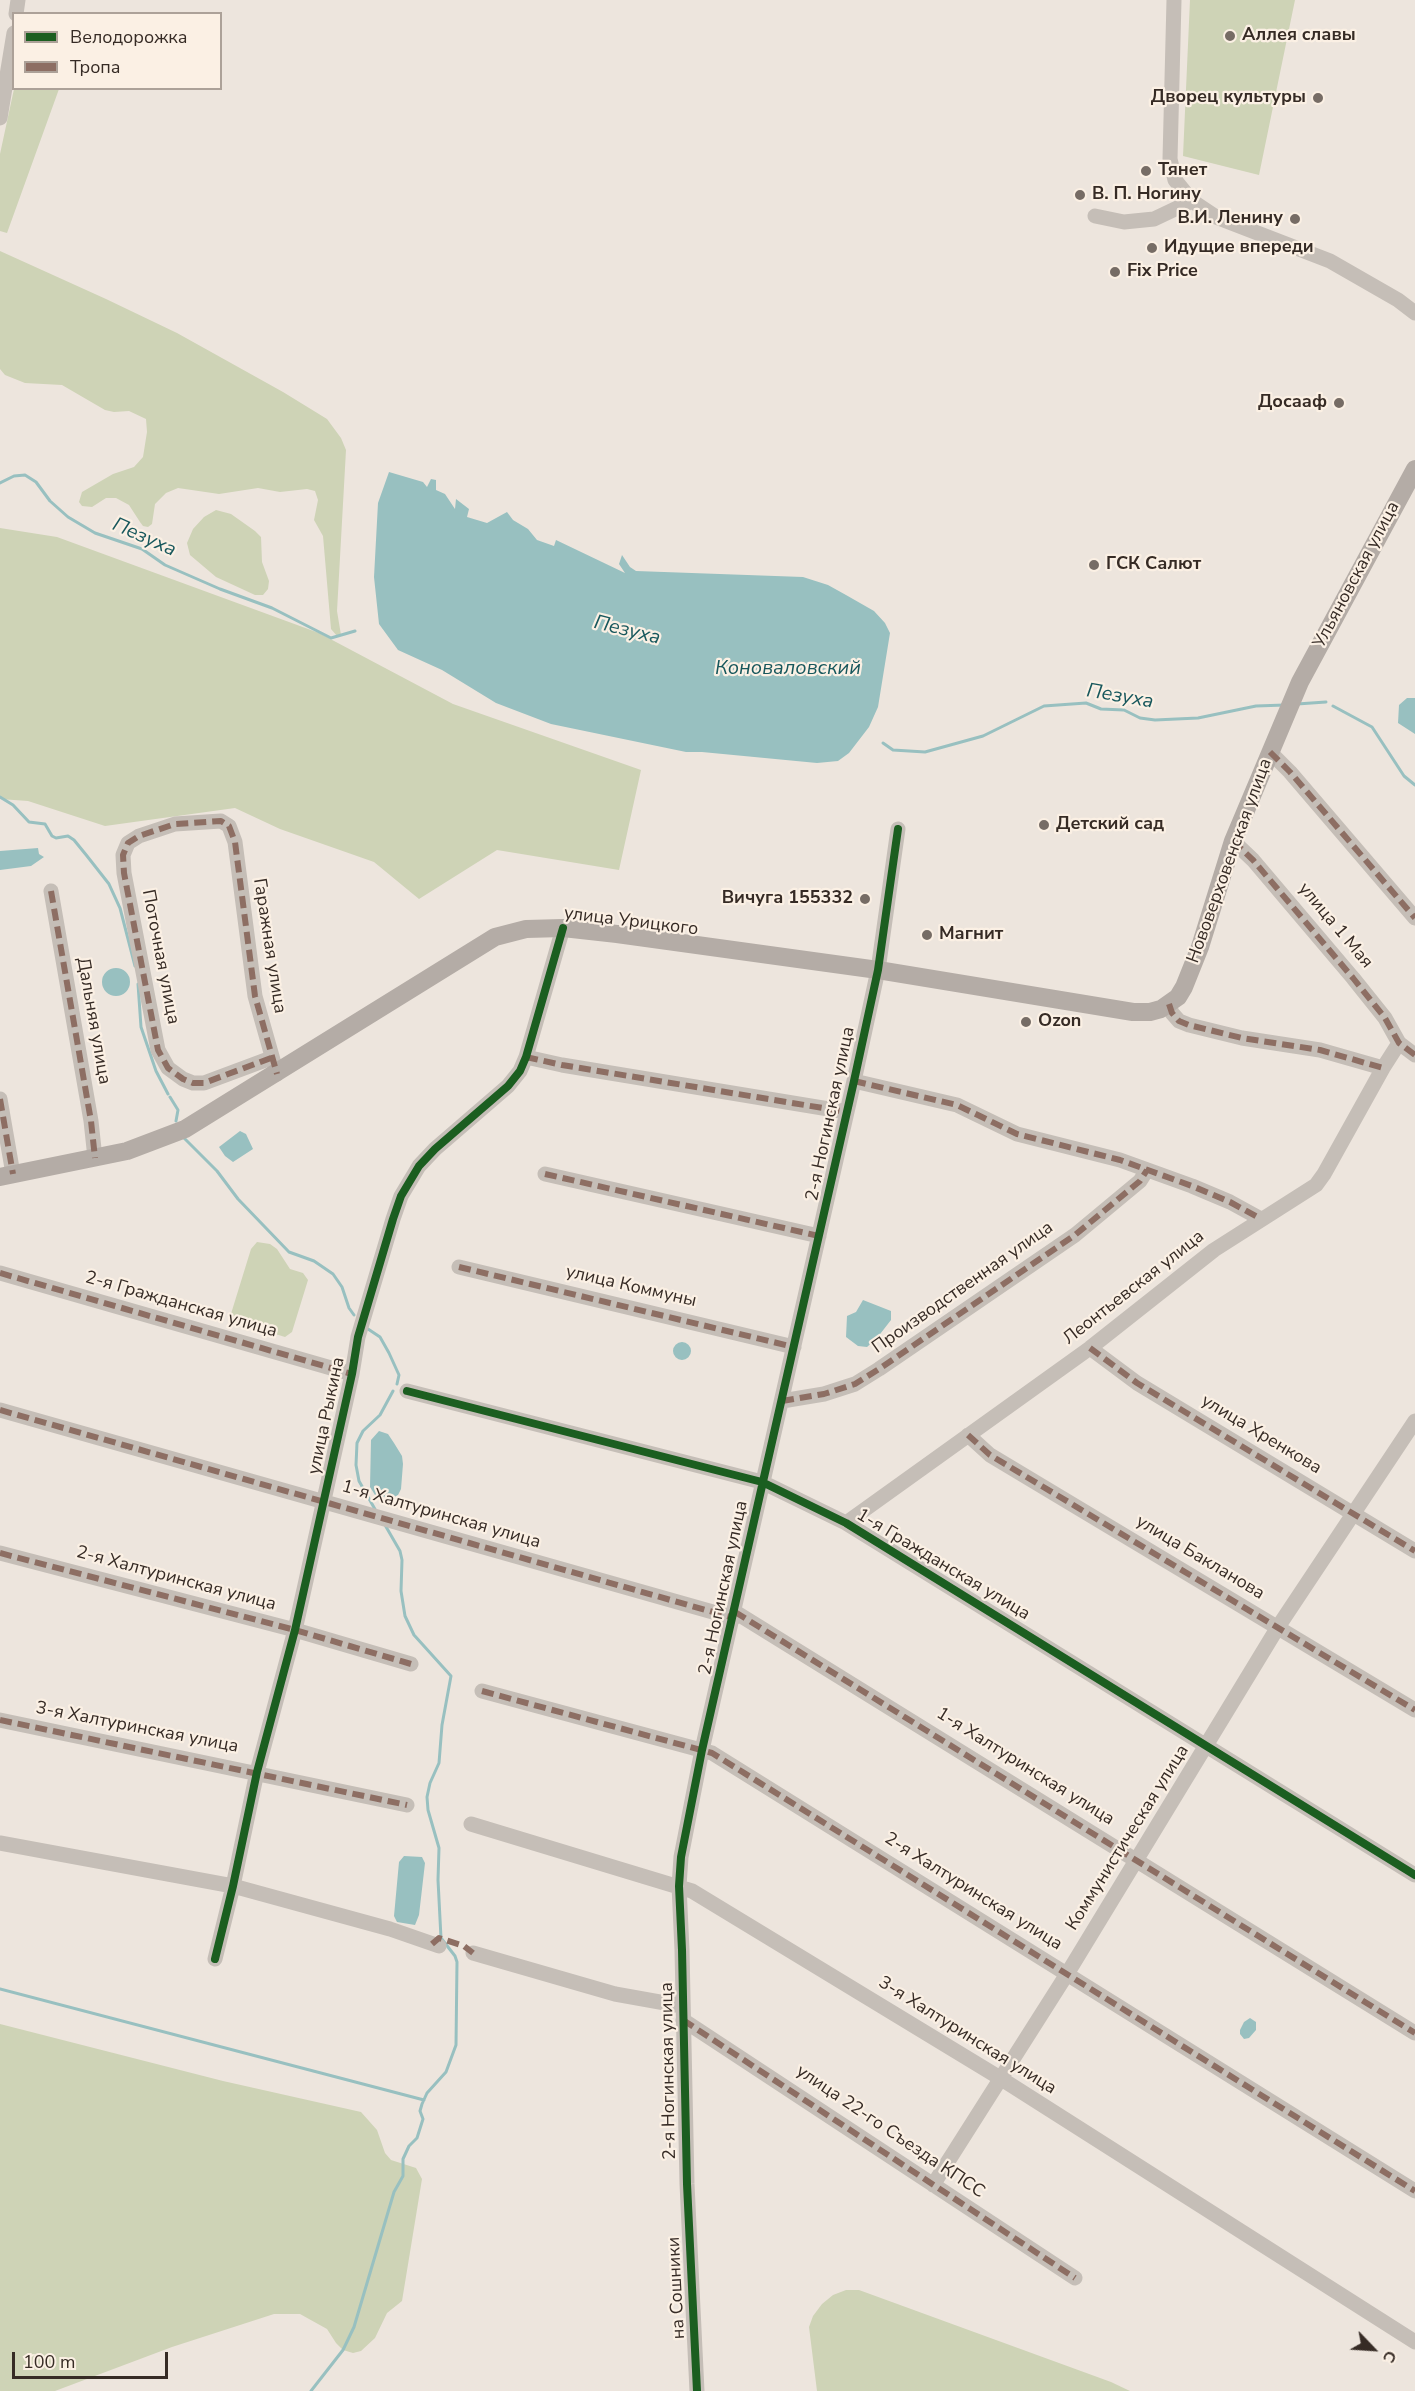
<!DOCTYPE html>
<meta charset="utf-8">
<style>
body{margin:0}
#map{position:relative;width:1415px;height:2391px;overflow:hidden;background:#ede5dd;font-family:"Nunito Sans",sans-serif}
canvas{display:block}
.legend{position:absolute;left:12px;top:12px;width:210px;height:78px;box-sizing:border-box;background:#fbf0e4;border:2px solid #aca198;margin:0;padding:8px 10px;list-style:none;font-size:18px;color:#362b25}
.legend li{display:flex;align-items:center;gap:12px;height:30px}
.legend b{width:30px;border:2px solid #aca198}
.north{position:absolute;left:1343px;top:2319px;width:60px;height:60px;-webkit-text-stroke:4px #fbf0e4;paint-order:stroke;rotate:115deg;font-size:16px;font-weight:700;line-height:24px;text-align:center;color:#362b25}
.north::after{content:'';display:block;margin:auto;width:21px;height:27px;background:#362b25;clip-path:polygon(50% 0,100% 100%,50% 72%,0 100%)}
.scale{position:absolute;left:12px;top:2352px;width:156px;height:27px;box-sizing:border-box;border:3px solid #362b25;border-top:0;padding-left:8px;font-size:18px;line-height:21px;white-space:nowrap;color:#362b25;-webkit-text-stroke:4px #fbf0e4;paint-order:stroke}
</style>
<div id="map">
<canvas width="1415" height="2391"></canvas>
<ul class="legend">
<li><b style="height:8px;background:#1b5e20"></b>Велодорожка</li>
<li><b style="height:8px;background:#8d6e63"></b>Тропа</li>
</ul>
<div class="north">С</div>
<div class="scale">100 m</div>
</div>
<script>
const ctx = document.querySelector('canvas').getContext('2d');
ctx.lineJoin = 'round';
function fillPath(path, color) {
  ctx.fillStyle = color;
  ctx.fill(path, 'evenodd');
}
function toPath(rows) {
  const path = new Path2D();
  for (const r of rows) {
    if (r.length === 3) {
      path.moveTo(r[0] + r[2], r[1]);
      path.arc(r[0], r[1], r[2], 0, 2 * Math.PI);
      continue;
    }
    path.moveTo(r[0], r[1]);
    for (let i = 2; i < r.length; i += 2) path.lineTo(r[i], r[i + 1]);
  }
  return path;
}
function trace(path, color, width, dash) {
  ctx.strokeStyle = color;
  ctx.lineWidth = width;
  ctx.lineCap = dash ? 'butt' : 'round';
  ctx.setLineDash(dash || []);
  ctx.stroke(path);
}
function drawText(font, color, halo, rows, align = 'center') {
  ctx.font = font + ' "Nunito Sans",sans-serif';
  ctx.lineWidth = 4.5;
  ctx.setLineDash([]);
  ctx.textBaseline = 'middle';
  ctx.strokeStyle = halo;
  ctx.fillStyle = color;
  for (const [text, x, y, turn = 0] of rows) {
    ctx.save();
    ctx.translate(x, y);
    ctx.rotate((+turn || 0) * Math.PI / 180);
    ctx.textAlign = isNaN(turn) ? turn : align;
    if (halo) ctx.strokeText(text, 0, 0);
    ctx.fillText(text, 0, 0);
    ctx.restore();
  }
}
const green = toPath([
 [1190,0,1295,0,1259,175,1183,156],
 [14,89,59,89,7,233,0,231,0,154],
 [0,251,106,299,177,333,283,392,327,419,341,438,346,450,337,611,341,635,337,636,331,629,323,536,314,520,318,500,315,491,307,489,280,492,258,488,219,494,178,488,166,493,155,504,152,524,148,527,143,526,140,522,129,505,116,498,106,498,92,507,82,506,79,502,82,492,113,474,134,467,143,457,147,432,146,419,129,411,114,412,105,410,62,385,25,383,5,375,0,369],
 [216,510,231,514,255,531,261,537,262,562,269,581,268,589,263,595,255,595,216,577,190,555,187,543,193,529,204,517],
 [0,528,57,537,319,633,453,704,641,770,619,870,497,850,419,899,374,862,280,829,235,808,105,826,28,801,0,799],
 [257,1242,270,1244,277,1249,290,1269,303,1273,308,1280,292,1332,285,1337,237,1322,230,1317,251,1249],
 [0,2024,223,2081,361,2112,377,2130,385,2153,391,2160,416,2168,422,2179,402,2301,387,2313,375,2338,361,2351,353,2353,343,2350,336,2343,327,2329,300,2314,274,2314,172,2347,55,2391,0,2391],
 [846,2290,859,2290,1111,2382,1130,2391,817,2391,809,2327,813,2316,822,2304,833,2295]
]);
const water = toPath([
 [389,472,423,482,427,487,431,479,436,480,436,490,445,494,455,509,456,499,469,509,467,517,487,523,507,512,513,520,528,529,537,540,554,546,556,540,625,573,619,564,622,555,630,567,636,571,803,577,828,585,846,595,874,611,885,623,890,633,878,707,869,727,849,753,838,761,817,763,702,752,686,752,551,724,496,703,442,670,398,650,379,624,374,577,378,503],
 [1407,698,1415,698,1415,734,1398,723,1399,705],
 [38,848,39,854,44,857,31,866,0,870,0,851],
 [116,982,14],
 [240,1131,246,1134,253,1149,233,1162,225,1156,219,1147],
 [863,1300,891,1311,891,1320,877,1338,867,1347,858,1346,846,1337,847,1316,856,1312],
 [682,1351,9],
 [379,1431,388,1434,394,1443,402,1456,403,1464,401,1489,398,1495,392,1498,375,1495,370,1487,371,1440],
 [404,1856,422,1857,425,1863,419,1915,415,1925,397,1922,394,1916,399,1862],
 [1250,2018,1256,2022,1256,2030,1249,2038,1244,2039,1240,2034,1240,2030,1244,2022]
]);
const stream = toPath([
 [0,483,14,476,25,475,36,482,50,501,68,517,95,533,142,549,165,565,220,589,272,608,331,638,355,631],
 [1297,704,1326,702],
 [1333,706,1372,727,1404,776,1415,785],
 [883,743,893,750,925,752,983,736,1044,706,1086,703,1101,709,1124,710,1140,718,1155,720,1198,718,1256,706,1285,705],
 [0,797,13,805,29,822,45,824,52,836,56,838,68,836,74,840,87,856,109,884,120,908,135,966],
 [138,984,141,1027,156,1071,168,1094],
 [170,1097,178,1110,176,1121],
 [183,1137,217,1171,238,1199,289,1252,314,1261,333,1274,342,1287,349,1308,354,1315],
 [368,1329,380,1337,389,1353,399,1375,397,1384],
 [376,1511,359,1481,356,1465,357,1443,363,1431,380,1415,393,1391],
 [0,1989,424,2100],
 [311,2391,343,2350,354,2327,394,2192,403,2176,403,2159,409,2146,417,2138,423,2119,420,2111,422,2104,427,2093,446,2072,456,2045,457,1962,455,1956,441,1938,438,1880,439,1848,428,1810,427,1797,430,1783,439,1763,442,1725,451,1676,414,1635,405,1616,401,1591,402,1560,400,1551,385,1525]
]);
const minor = toPath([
 [1174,0,1170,159,1175,180,1192,201,1216,217,1330,261,1398,300,1415,313],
 [16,14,18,0],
 [0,118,14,33],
 [1095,216,1124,222,1154,219,1192,201],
 [1270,752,1290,772,1415,918],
 [1233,841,1253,860,1353,978,1385,1018,1399,1043,1415,1055],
 [51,891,91,1121,95,1158],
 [1169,1004,1172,1013,1179,1021,1189,1025,1242,1038,1320,1050,1383,1068],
 [526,1057,562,1065,847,1112],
 [271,1058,204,1083,193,1083,183,1079,168,1068,158,1050,124,873,123,855,128,843,139,836,175,824,221,821,229,826,235,842,255,996,277,1074],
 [854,1081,957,1105,1017,1134,1120,1160,1192,1186,1230,1202,1261,1219],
 [0,1099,13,1174],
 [545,1174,819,1236],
 [459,1267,794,1347],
 [0,1273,352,1374],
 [1090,1348,1137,1383,1415,1551],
 [407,1391,762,1482,846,1523,1415,1875],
 [782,1401,824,1394,855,1384,879,1369,1075,1235,1140,1181,1147,1170],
 [0,1410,734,1618],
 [968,1435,990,1455,1415,1710],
 [846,1523,1090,1348,1214,1250,1316,1185,1324,1174,1383,1068,1399,1043],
 [0,1553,295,1630,411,1664],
 [735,1612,1415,2033],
 [482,1691,712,1753,1415,2191],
 [0,1720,407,1805],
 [471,1824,692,1891,1000,2078,1415,2342],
 [0,1843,233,1886,390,1929,439,1946],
 [473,1953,615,1994,682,2006],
 [215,1959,233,1886,257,1772,295,1630,352,1374,358,1337,393,1219,401,1196,419,1166,435,1149,508,1086,520,1071,526,1057,563,928],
 [683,2020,1075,2278],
 [933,2185,1067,1974,1278,1627,1415,1421],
 [697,2391,687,2184,682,1950,679,1886,681,1857,702,1750,854,1081,878,970,898,829]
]);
const major = toPath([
 [0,1177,127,1151,185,1129,495,937,526,929,563,928,617,934,878,970,1133,1012,1150,1012,1161,1009,1178,997,1184,987,1200,947,1233,841,1300,682,1415,469]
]);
const quiet = toPath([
 [1270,752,1290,772,1415,918],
 [1233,841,1253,860,1353,978,1385,1018,1399,1043,1415,1055],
 [51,891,91,1121,95,1158],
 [1169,1004,1172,1013,1179,1021,1189,1025,1242,1038,1320,1050,1383,1068],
 [526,1057,562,1065,847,1112],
 [271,1058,204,1083,193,1083,183,1079,168,1068,158,1050,124,873,123,855,128,843,139,836,175,824,221,821,229,826,235,842,255,996,277,1074],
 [854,1081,957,1105,1017,1134,1120,1160,1192,1186,1230,1202,1261,1219],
 [0,1099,13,1174],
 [545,1174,819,1236],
 [459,1267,794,1347],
 [0,1273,352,1374],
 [1090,1348,1137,1383,1415,1551],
 [782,1401,824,1394,855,1384,879,1369,1075,1235,1140,1181,1147,1170],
 [0,1410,734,1618],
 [968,1435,990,1455,1415,1710],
 [0,1553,295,1630,411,1664],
 [735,1612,1415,2033],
 [482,1691,712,1753,1415,2191],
 [0,1720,407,1805],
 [432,1944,439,1938,464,1946,473,1953],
 [683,2020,1075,2278]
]);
const cycleway = toPath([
 [407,1391,762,1482,846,1523,1415,1875],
 [215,1959,233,1886,257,1772,295,1630,352,1374,358,1337,393,1219,401,1196,419,1166,435,1149,508,1086,520,1071,526,1057,563,928],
 [697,2391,687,2184,682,1950,679,1886,681,1857,702,1750,854,1081,878,970,898,829]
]);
const markers = [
 [1230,36,6,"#766c65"],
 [1318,98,6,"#766c65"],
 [1146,171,6,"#766c65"],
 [1080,195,6,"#766c65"],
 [1295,219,6,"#766c65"],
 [1152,248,6,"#766c65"],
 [1115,272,6,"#766c65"],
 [1339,403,6,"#766c65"],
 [1094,565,6,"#766c65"],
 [1044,825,6,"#766c65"],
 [865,899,6,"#766c65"],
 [927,935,6,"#766c65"],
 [1026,1022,6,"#766c65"]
];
const poiNames = [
 ["Аллея славы",1242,36],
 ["Дворец культуры",1306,98,"right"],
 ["Тянет",1158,171],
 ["В. П. Ногину",1092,195],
 ["В.И. Ленину",1283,219,"right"],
 ["Идущие впереди",1164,248],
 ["Fix Price",1127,272],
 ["Досааф",1327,403,"right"],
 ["ГСК Салют",1106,565],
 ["Детский сад",1056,825],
 ["Вичуга 155332",853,899,"right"],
 ["Магнит",939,935],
 ["Ozon",1038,1022]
];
const streetNames = [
 ["Ульяновская улица",1357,575,-62],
 ["Нововерховенская улица",1230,861,-70],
 ["улица Урицкого",631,922,7],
 ["улица 1 Мая",1335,926,50],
 ["Гаражная улица",269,946,81],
 ["Поточная улица",160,957,79],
 ["Дальняя улица",93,1021,80],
 ["2-я Ногинская улица",831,1114,-78],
 ["улица Коммуны",631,1287,13],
 ["Производственная улица",963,1288,-35],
 ["Леонтьевская улица",1134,1288,-38],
 ["2-я Гражданская улица",181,1305,16],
 ["улица Рыкина",327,1416,-78],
 ["улица Хренкова",1261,1435,31],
 ["1-я Халтуринская улица",441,1515,16],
 ["улица Бакланова",1200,1558,31],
 ["1-я Гражданская улица",943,1565,31],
 ["2-я Халтуринская улица",176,1579,15],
 ["2-я Ногинская улица",724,1588,-78],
 ["3-я Халтуринская улица",137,1728,11],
 ["1-я Халтуринская улица",1025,1767,32],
 ["Коммунистическая улица",1128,1838,-58],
 ["2-я Халтуринская улица",973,1892,32],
 ["3-я Халтуринская улица",967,2036,32],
 ["2-я Ногинская улица",669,2071,-91],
 ["улица 22-го Съезда КПСС",890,2132,34],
 ["на Сошники",677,2288,-93]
];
const waterNames = [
 ["Пезуха",144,538,24],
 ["Пезуха",627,631,14],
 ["Коноваловский",788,669],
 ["Пезуха",1120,697,10]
];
fillPath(green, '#ced3b6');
fillPath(water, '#98c0c0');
trace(stream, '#98c0c0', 3);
trace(minor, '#c5beb7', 15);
trace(major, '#b4aca6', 18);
trace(quiet, '#8d6e63', 6, [12, 6]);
trace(cycleway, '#1b5e20', 8);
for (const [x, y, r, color] of markers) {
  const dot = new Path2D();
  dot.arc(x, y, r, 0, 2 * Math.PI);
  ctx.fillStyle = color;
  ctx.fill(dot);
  trace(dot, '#fbf0e4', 2);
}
drawText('bold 18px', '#362b25', '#fbf0e4', poiNames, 'left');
drawText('18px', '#362b25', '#fbf0e4', streetNames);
drawText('italic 20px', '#17575c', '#fbf0e4', waterNames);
</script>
